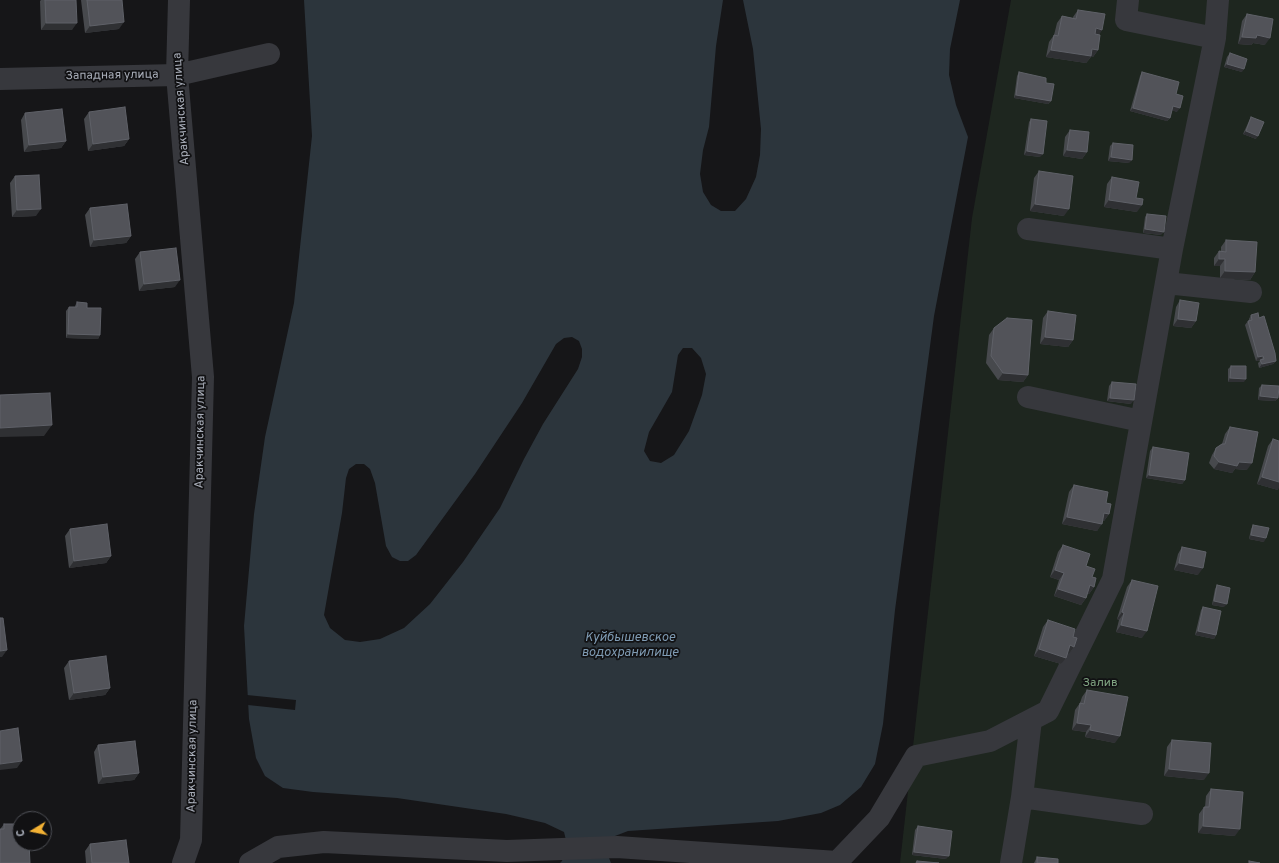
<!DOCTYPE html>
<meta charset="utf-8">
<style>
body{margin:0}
#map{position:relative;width:1279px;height:863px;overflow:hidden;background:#161618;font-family:Overpass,sans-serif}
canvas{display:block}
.north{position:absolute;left:12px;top:811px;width:40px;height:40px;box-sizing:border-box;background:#111113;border:1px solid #4d4f55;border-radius:50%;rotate:260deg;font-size:11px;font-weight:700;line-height:16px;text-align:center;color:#a8adb8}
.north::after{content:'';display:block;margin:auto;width:14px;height:18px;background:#f2b134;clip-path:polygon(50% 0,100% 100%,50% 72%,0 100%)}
</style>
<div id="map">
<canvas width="1279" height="863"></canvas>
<div class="north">С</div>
</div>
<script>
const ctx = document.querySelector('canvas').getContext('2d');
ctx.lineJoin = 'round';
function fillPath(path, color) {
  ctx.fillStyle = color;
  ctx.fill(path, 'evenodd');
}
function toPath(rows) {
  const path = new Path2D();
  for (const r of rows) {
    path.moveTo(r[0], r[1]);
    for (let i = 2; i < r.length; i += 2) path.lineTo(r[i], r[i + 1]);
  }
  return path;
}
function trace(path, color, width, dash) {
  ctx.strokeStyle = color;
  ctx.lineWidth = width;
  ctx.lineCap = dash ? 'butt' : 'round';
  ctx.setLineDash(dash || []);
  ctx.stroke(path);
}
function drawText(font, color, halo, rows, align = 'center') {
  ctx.font = font + ' Overpass,sans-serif';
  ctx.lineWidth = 3.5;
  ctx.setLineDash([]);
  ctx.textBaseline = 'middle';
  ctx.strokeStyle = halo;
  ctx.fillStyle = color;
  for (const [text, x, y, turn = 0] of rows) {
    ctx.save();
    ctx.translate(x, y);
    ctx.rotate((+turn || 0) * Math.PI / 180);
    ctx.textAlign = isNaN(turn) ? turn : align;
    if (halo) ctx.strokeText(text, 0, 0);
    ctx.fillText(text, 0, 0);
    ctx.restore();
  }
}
const green = toPath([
 [1011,0,1279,0,1279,863,900,863,972,218]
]);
const water = toPath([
 [304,0,723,0,716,46,709,127,703,150,700,174,703,192,711,205,721,211,735,211,746,199,756,177,760,155,761,129,753,49,743,0,960,0,950,49,949,75,956,105,968,137,934,316,895,610,883,724,875,764,861,787,840,805,821,813,778,821,628,831,615,836,610,844,609,858,611,863,560,863,562,861,567,844,564,832,545,823,506,814,397,798,313,792,283,788,265,776,256,758,249,719,244,626,254,514,265,437,294,303,312,136],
 [572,337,579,341,582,349,582,357,578,369,543,424,524,459,500,508,463,562,430,604,404,628,380,639,360,642,345,640,330,628,324,615,342,513,346,478,349,469,356,464,364,464,370,469,375,483,386,546,392,557,400,561,408,561,416,555,475,474,522,403,556,344,564,338],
 [683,348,692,348,701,358,706,374,702,395,689,431,674,455,661,463,650,461,644,451,649,432,672,392,678,355]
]);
const pier = toPath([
 [247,695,296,700,295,710,248,705]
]);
const minor = toPath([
 [179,0,177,75,203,377,191,840,183,863],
 [1128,0,1126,20,1215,38],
 [0,79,177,75,269,54],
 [1028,229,1172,249],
 [1166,283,1251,292],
 [1028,397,1141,421],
 [1022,797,1142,814],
 [250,863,278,847,324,842,507,851,617,847,837,862,879,818,916,756,990,741,1048,711,1113,579,1172,249,1215,38,1218,0],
 [1011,863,1022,797,1031,720]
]);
const wall = toPath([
 [41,0,76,0,72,30,41,30,40,1],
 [81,0,122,0,119,29,85,33],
 [1078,10,1099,34,1098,50,1093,57,1091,57,1086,63,1046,57,1049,42,1054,35,1057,23,1062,16,1073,18,1073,17],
 [1247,14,1265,45,1253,43,1251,45,1238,44,1242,21],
 [1230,53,1242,72,1224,67,1227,57],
 [1019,72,1046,83,1051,101,1048,104,1014,98,1017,76],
 [1142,72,1176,94,1177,112,1172,110,1170,118,1167,121,1130,111,1140,76],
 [89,112,129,139,124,146,88,151,84,119],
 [25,113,66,141,61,148,24,152,21,120],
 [1251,117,1256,139,1243,134,1249,121],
 [1031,119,1040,157,1024,155,1029,122],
 [1070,130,1087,152,1082,159,1063,156,1065,137],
 [1113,143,1129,163,1108,161,1110,146],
 [1039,171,1064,216,1030,211,1034,178],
 [15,176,36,216,12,217,10,183],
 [1112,177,1136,198,1137,212,1104,207,1107,184],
 [90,208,131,236,126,243,90,247,85,215],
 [1147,214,1161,235,1143,233,1145,217],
 [1226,240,1255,272,1250,280,1220,278,1220,266,1214,266,1214,258,1219,251,1221,251,1221,247],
 [140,252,175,287,139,291,135,259],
 [1180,300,1196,321,1191,328,1173,326,1176,307],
 [77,302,87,308,100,335,98,339,66,338,66,311,69,307,75,307,75,306],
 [1048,311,1073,340,1068,347,1040,344,1043,318],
 [1251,315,1259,318,1276,361,1273,364,1259,368,1258,363,1261,360,1256,361,1245,325,1248,321,1249,321,1249,319],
 [994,328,1028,375,1023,382,998,380,986,363,989,335],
 [1231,366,1244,382,1228,382,1228,369],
 [1112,382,1131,404,1107,401,1109,386],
 [1262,385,1278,398,1275,401,1258,400,1259,388],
 [1230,427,1247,470,1235,469,1232,473,1214,469,1209,463,1212,455,1216,448,1222,444,1225,434],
 [1273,439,1278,490,1257,484,1268,446],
 [1153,447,1185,480,1182,484,1146,478,1150,451],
 [1074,485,1106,503,1109,514,1104,521,1102,521,1097,531,1062,524,1069,492],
 [1253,525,1264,542,1249,539,1251,529],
 [70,529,111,556,106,563,69,568,65,536],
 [1063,545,1086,566,1092,577,1094,587,1089,594,1087,593,1086,598,1081,605,1054,596,1059,580,1050,577,1058,552],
 [1182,547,1198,575,1174,570,1178,554],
 [1132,580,1142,638,1116,632,1119,620,1117,619,1127,587],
 [1217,585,1224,607,1212,605,1215,589],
 [1203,607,1216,635,1214,639,1195,635,1201,610],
 [1048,620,1073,637,1074,647,1069,654,1068,653,1061,664,1034,656,1043,627],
 [69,661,110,688,105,695,69,700,64,668],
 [1087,690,1115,743,1085,737,1086,732,1072,730,1075,710,1080,703,1082,697],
 [1172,740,1204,780,1164,776,1167,747],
 [98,745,139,773,134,780,98,784,94,752],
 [1211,789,1235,836,1198,833,1199,814,1204,807,1205,807,1206,796],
 [4,824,15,829,33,844,29,844,1,829,1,828],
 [918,826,946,859,912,855,915,830],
 [90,844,129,863,86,863,85,851],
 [1037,857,1058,863,1034,863]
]);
const shadedWall = toPath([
 [124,22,119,29,85,33,90,26],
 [46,23,77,23,72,30,41,30],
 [1096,28,1102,30,1098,37,1091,35],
 [1257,35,1270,38,1265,45,1253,43,1251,45,1238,44,1242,37],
 [1092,49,1098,50,1093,57,1091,57,1086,63,1046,57,1051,50],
 [1227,64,1244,69,1242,72,1224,67],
 [1016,95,1051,101,1048,104,1014,98],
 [1173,106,1180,108,1177,112,1170,110],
 [1133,108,1170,118,1167,121,1130,111],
 [1246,131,1258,136,1256,139,1243,134],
 [129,139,124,146,88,151,93,144],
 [66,141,61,148,24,152,29,145],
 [1067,150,1087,152,1082,159,1063,156],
 [1027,151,1043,154,1040,157,1024,155],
 [1111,157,1132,160,1129,163,1108,161],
 [1109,200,1142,205,1137,212,1104,207],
 [1035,204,1069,209,1064,216,1030,211],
 [41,209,36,216,12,217,17,210],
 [1145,229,1164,232,1161,235,1143,233],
 [131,236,126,243,90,247,94,240],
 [1219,259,1225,259,1220,266,1214,266],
 [1225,271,1255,272,1250,280,1220,278],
 [180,280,175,287,139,291,144,284],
 [1178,319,1196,321,1191,328,1173,326],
 [68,334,100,335,98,339,66,338],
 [1045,337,1073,340,1068,347,1040,344],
 [1263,356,1261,360,1256,361,1258,357],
 [1276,361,1273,364,1259,368,1262,364],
 [1003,373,1028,375,1023,382,998,380],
 [1230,378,1246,379,1244,382,1228,382],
 [1260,396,1278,398,1275,401,1258,400],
 [1110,398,1134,400,1131,404,1107,401],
 [52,425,44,436,0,437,0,428],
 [1219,462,1239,462,1252,463,1247,470,1235,469,1232,473,1214,469],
 [1149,475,1185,480,1182,484,1146,478],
 [1262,477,1279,482,1279,488,1278,490,1257,484],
 [1104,513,1109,514,1104,521,1099,520],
 [1067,517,1102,524,1097,531,1062,524],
 [1251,535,1266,538,1264,542,1249,539],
 [111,556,106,563,69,568,74,561],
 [1179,563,1203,568,1198,575,1174,570],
 [1055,570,1064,573,1059,580,1050,577],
 [1090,585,1094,587,1089,594,1085,592],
 [1058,589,1086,598,1081,605,1054,596],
 [1214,601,1227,604,1224,607,1212,605],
 [1122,612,1124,613,1119,620,1117,619],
 [1121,625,1147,631,1142,638,1116,632],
 [1198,631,1216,635,1214,639,1195,635],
 [1070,645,1074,647,1069,654,1065,652],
 [1039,649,1066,658,1061,664,1034,656],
 [7,650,2,657,0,657,0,651],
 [110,688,105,695,69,700,74,693],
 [1077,723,1091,725,1086,732,1072,730],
 [1090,730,1120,736,1115,743,1085,737],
 [22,761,17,768,0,770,0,764],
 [1169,769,1209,773,1204,780,1164,776],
 [139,773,134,780,98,784,103,777],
 [1203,826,1240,829,1235,836,1198,833],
 [914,852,949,856,946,859,912,855]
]);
const building = toPath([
 [45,0,76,0,77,23,46,23,45,0],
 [87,0,122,0,124,22,90,26,87,0],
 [1078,10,1105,14,1102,30,1096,28,1095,34,1100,35,1098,50,1092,49,1091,56,1051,50,1054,35,1058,36,1062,16,1076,19,1078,10],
 [1247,14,1273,19,1270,38,1257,35,1256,38,1242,37,1247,14],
 [1230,53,1247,59,1244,69,1227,64,1230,53],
 [1019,72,1046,78,1046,83,1054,84,1051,101,1016,95,1019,72],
 [1142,72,1179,82,1176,94,1183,96,1180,108,1173,106,1170,118,1133,108,1142,72],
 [125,107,129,139,93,144,89,112,125,107],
 [62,109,66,141,29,145,25,113,62,109],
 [1251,117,1264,122,1258,136,1246,131,1251,117],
 [1031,119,1047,121,1043,154,1027,151,1031,119],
 [1070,130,1089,132,1087,152,1067,150,1070,130],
 [1113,143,1133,145,1132,160,1111,157,1113,143],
 [1039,171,1073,176,1069,209,1035,204,1039,171],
 [39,175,41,209,17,210,15,176,39,175],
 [1112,177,1139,182,1136,198,1143,199,1142,205,1109,200,1112,177],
 [127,204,131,236,94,240,90,208,127,204],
 [1147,214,1166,216,1164,232,1145,229,1147,214],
 [1226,240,1257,242,1255,272,1225,271,1225,259,1219,259,1219,251,1226,252,1226,240],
 [176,248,180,280,144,284,140,252,176,248],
 [1180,300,1199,303,1196,321,1178,319,1180,300],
 [77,302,87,303,87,308,101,308,100,335,68,334,69,307,77,307,77,302],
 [1048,311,1076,315,1073,340,1045,337,1048,311],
 [1258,313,1259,318,1264,316,1275,353,1276,361,1262,364,1260,360,1264,359,1263,356,1258,357,1248,321,1252,320,1251,315,1258,313],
 [1007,318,1032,320,1028,375,1003,373,991,356,994,328,1007,318],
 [1231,366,1246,366,1246,379,1230,378,1231,366],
 [1112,382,1136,384,1134,400,1110,398,1112,382],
 [1262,385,1279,386,1278,398,1260,396,1262,385],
 [50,393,52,425,0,428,0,395,50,393],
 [1230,427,1258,432,1252,463,1239,462,1237,466,1219,462,1214,456,1216,448,1222,444,1225,444,1230,427],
 [1273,439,1279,441,1279,482,1262,477,1273,439],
 [1153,447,1189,453,1185,480,1149,475,1153,447],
 [1074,485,1108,492,1106,503,1111,504,1109,514,1104,513,1102,524,1067,517,1074,485],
 [107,524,111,556,74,561,70,529,107,524],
 [1253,525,1269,528,1266,538,1251,535,1253,525],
 [1063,545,1090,554,1086,566,1095,569,1092,577,1096,578,1094,587,1090,585,1086,598,1058,589,1064,573,1055,570,1063,545],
 [1182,547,1206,552,1203,568,1179,563,1182,547],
 [1132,580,1158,586,1147,631,1121,625,1124,613,1122,612,1132,580],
 [1217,585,1230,588,1227,604,1214,601,1217,585],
 [1203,607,1221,611,1216,635,1198,631,1203,607],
 [0,618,3,618,7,650,0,651,0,618],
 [1048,620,1075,629,1073,637,1077,638,1074,647,1070,645,1066,658,1039,649,1048,620],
 [106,656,110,688,74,693,69,661,106,656],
 [1087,690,1128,697,1120,736,1090,730,1091,725,1077,723,1080,703,1084,704,1087,690],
 [18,728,22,761,0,764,0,731,18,728],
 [1172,740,1211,743,1209,773,1169,769,1172,740],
 [135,741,139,773,103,777,98,745,135,741],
 [1211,789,1243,792,1240,829,1203,826,1204,807,1209,807,1211,789],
 [4,824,15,824,15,829,20,829,20,843,29,843,30,863,0,863,0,829,4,829,4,824],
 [918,826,952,831,949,856,914,852,918,826],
 [126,840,129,863,92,863,90,844,126,840],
 [1037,857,1058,859,1058,863,1037,863,1037,857],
 [917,861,939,863,916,863,917,861],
 [1249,861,1260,863,1249,863,1249,861]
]);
const streetNames = [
 ["Западная улица",112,76,-1],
 ["Аракчинская улица",182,109,-94],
 ["Аракчинская улица",201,432,-89],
 ["Аракчинская улица",193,756,-89]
];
const parkNames = [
 ["Залив",1100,684]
];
const waterNames = [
 ["Куйбышевское",630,638],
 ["водохранилище",630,653]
];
fillPath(green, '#1e261f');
fillPath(water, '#2c353c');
fillPath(pier, '#161618');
trace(minor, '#37383d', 22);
fillPath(wall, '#47494d');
fillPath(shadedWall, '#2f3033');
fillPath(building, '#525359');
trace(building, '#5f6168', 1);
drawText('12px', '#a8adb8', '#111113', streetNames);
drawText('12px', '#7fa381', '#111113', parkNames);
drawText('italic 13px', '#7f9bb3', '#111113', waterNames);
</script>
